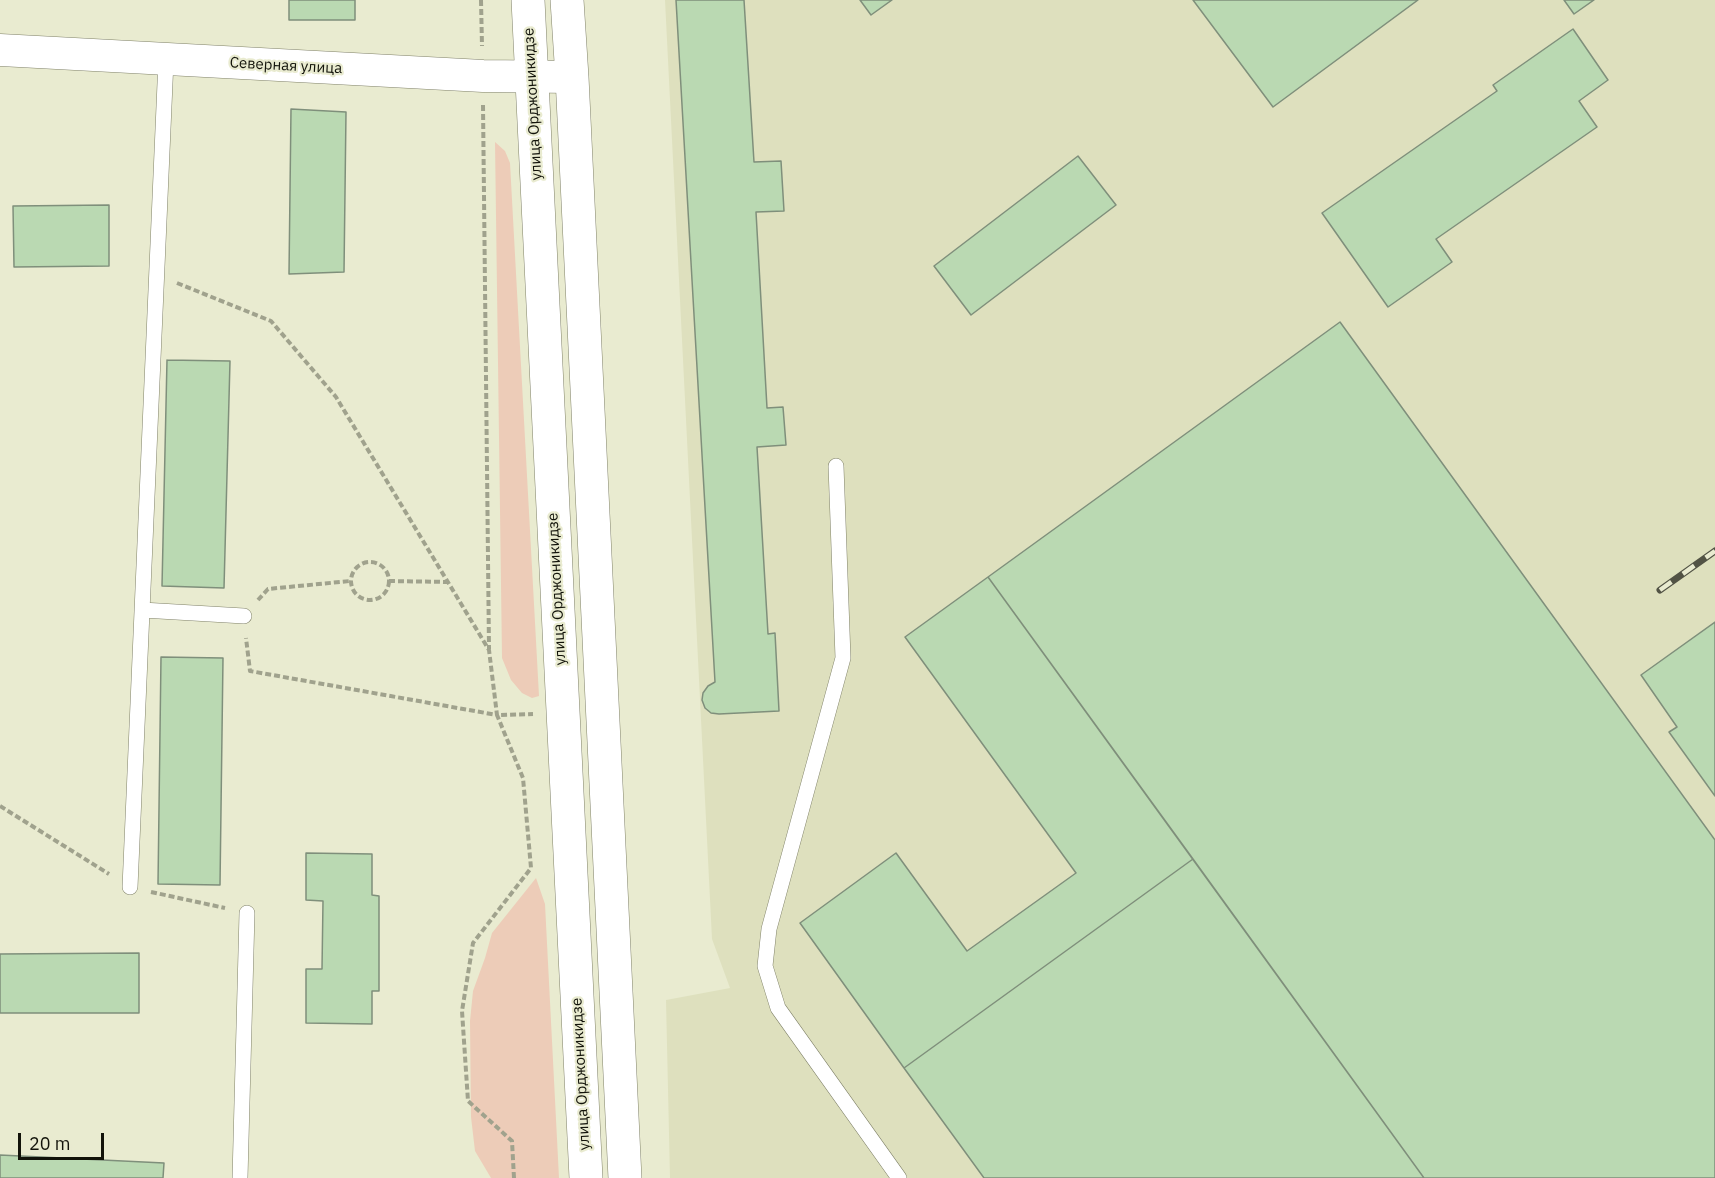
<!DOCTYPE html>
<meta charset="utf-8">
<style>
body{margin:0}
#map{position:relative;width:1715px;height:1178px;overflow:hidden;background:#e9ebd0;font-family:"IBM Plex Sans",sans-serif}
canvas{display:block}
.scale{position:absolute;left:18px;top:1133px;width:86px;height:27px;box-sizing:border-box;border:3px solid #12130a;border-top:0;padding-left:8px;font-size:18px;line-height:21px;white-space:nowrap;color:#12130a;-webkit-text-stroke:4px #e9ebd0;paint-order:stroke}
</style>
<div id="map">
<canvas width="1715" height="1178"></canvas>
<div class="scale">20 m</div>
</div>
<script>
const ctx = document.querySelector('canvas').getContext('2d');
ctx.lineJoin = 'round';
function fillPath(path, color) {
  ctx.fillStyle = color;
  ctx.fill(path, 'evenodd');
}
function toPath(rows) {
  const path = new Path2D();
  for (const r of rows) {
    if (r.length === 3) {
      path.moveTo(r[0] + r[2], r[1]);
      path.arc(r[0], r[1], r[2], 0, 2 * Math.PI);
      continue;
    }
    path.moveTo(r[0], r[1]);
    for (let i = 2; i < r.length; i += 2) path.lineTo(r[i], r[i + 1]);
  }
  return path;
}
function trace(path, color, width, dash) {
  ctx.strokeStyle = color;
  ctx.lineWidth = width;
  ctx.lineCap = dash ? 'butt' : 'round';
  ctx.setLineDash(dash || []);
  ctx.stroke(path);
}
function drawText(font, color, halo, rows, align = 'center') {
  ctx.font = font + ' "IBM Plex Sans",sans-serif';
  ctx.lineWidth = 4.5;
  ctx.setLineDash([]);
  ctx.textBaseline = 'middle';
  ctx.strokeStyle = halo;
  ctx.fillStyle = color;
  for (const [text, x, y, turn = 0] of rows) {
    ctx.save();
    ctx.translate(x, y);
    ctx.rotate((+turn || 0) * Math.PI / 180);
    ctx.textAlign = isNaN(turn) ? turn : align;
    if (halo) ctx.strokeText(text, 0, 0);
    ctx.fillText(text, 0, 0);
    ctx.restore();
  }
}
const built = toPath([
 [665,0,1715,0,1715,1178,670,1178,666,1000,730,988,712,939]
]);
const green = toPath([
 [495,142,505,151,510,163,539,696,532,698,522,693,511,680,502,658],
 [536,878,545,904,559,1178,491,1178,475,1151,471,1117,470,1021,473,991,485,958,492,933]
]);
const building = toPath([
 [289,0,355,0,355,20,289,20,289,0],
 [676,0,744,0,754,162,781,161,784,211,756,212,767,408,783,407,786,445,757,447,768,634,775,633,779,711,719,714,711,713,705,708,702,700,703,693,708,686,715,682,676,0],
 [860,0,892,0,871,15,860,0],
 [1193,0,1418,0,1273,107,1193,0],
 [1564,0,1594,0,1574,14,1564,0],
 [1573,29,1608,80,1579,101,1597,127,1436,239,1452,262,1388,307,1322,213,1497,91,1493,85,1573,29],
 [291,109,346,112,344,272,289,274,291,109],
 [1078,156,1116,205,971,315,934,266,1078,156],
 [109,205,109,266,14,267,13,206,109,205],
 [1340,322,1715,840,1715,1178,1424,1178,988,577,1340,322],
 [167,360,230,361,224,588,162,586,167,360],
 [988,577,1193,859,904,1068,800,923,896,853,967,951,1076,873,905,637,988,577],
 [1715,622,1715,796,1669,732,1677,727,1641,675,1715,622],
 [161,657,223,658,220,885,158,884,161,657],
 [306,853,372,854,372,895,379,896,379,991,372,991,372,1024,306,1023,306,969,322,969,323,901,306,900,306,853],
 [1193,859,1424,1178,984,1178,904,1068,1193,859],
 [139,953,139,1013,0,1013,0,954,139,953],
 [0,1155,164,1163,163,1178,0,1178,0,1155]
]);
const path = toPath([
 [481,0,482,46],
 [483,105,489,649],
 [177,283,271,321,336,397,489,650,497,715,250,671,246,638],
 [370,581,19],
 [389,581,448,582],
 [258,600,268,589,350,581],
 [0,806,109,874],
 [151,892,225,908],
 [514,1178,512,1141,468,1101,462,1011,473,943,531,868,523,778,497,715,533,714]
]);
const lane = toPath([
 [836,466,843,658,769,929,765,966,778,1008,899,1178],
 [142,610,244,616],
 [130,887,166,60],
 [240,1178,247,913]
]);
const street = toPath([
 [0,50,483,76,572,77]
]);
const secondary = toPath([
 [528,0,586,1178],
 [567,0,572,77,625,1178]
]);
const rail = toPath([
 [1660,590,1715,551]
]);
const streetNames = [
 ["Северная улица",286,66,3],
 ["улица Орджоникидзе",533,104,-93],
 ["улица Орджоникидзе",557,589,-93],
 ["улица Орджоникидзе",581,1074,-93]
];
fillPath(built, '#dee0be');
fillPath(green, '#edccb8');
fillPath(building, '#bad9b2');
trace(building, '#7f8f7b', 1.5);
trace(lane, '#808269', 16);
trace(street, '#808269', 33);
trace(secondary, '#808269', 34);
trace(path, '#a0a28d', 4, [6, 3]);
trace(lane, '#fff', 15);
trace(street, '#fff', 32);
trace(secondary, '#fff', 33);
trace(rail, '#525345', 7);
trace(rail, '#e9ebd0', 4.5, [14]);
drawText('15px', '#12130a', '#e9ebd0', streetNames);
</script>
